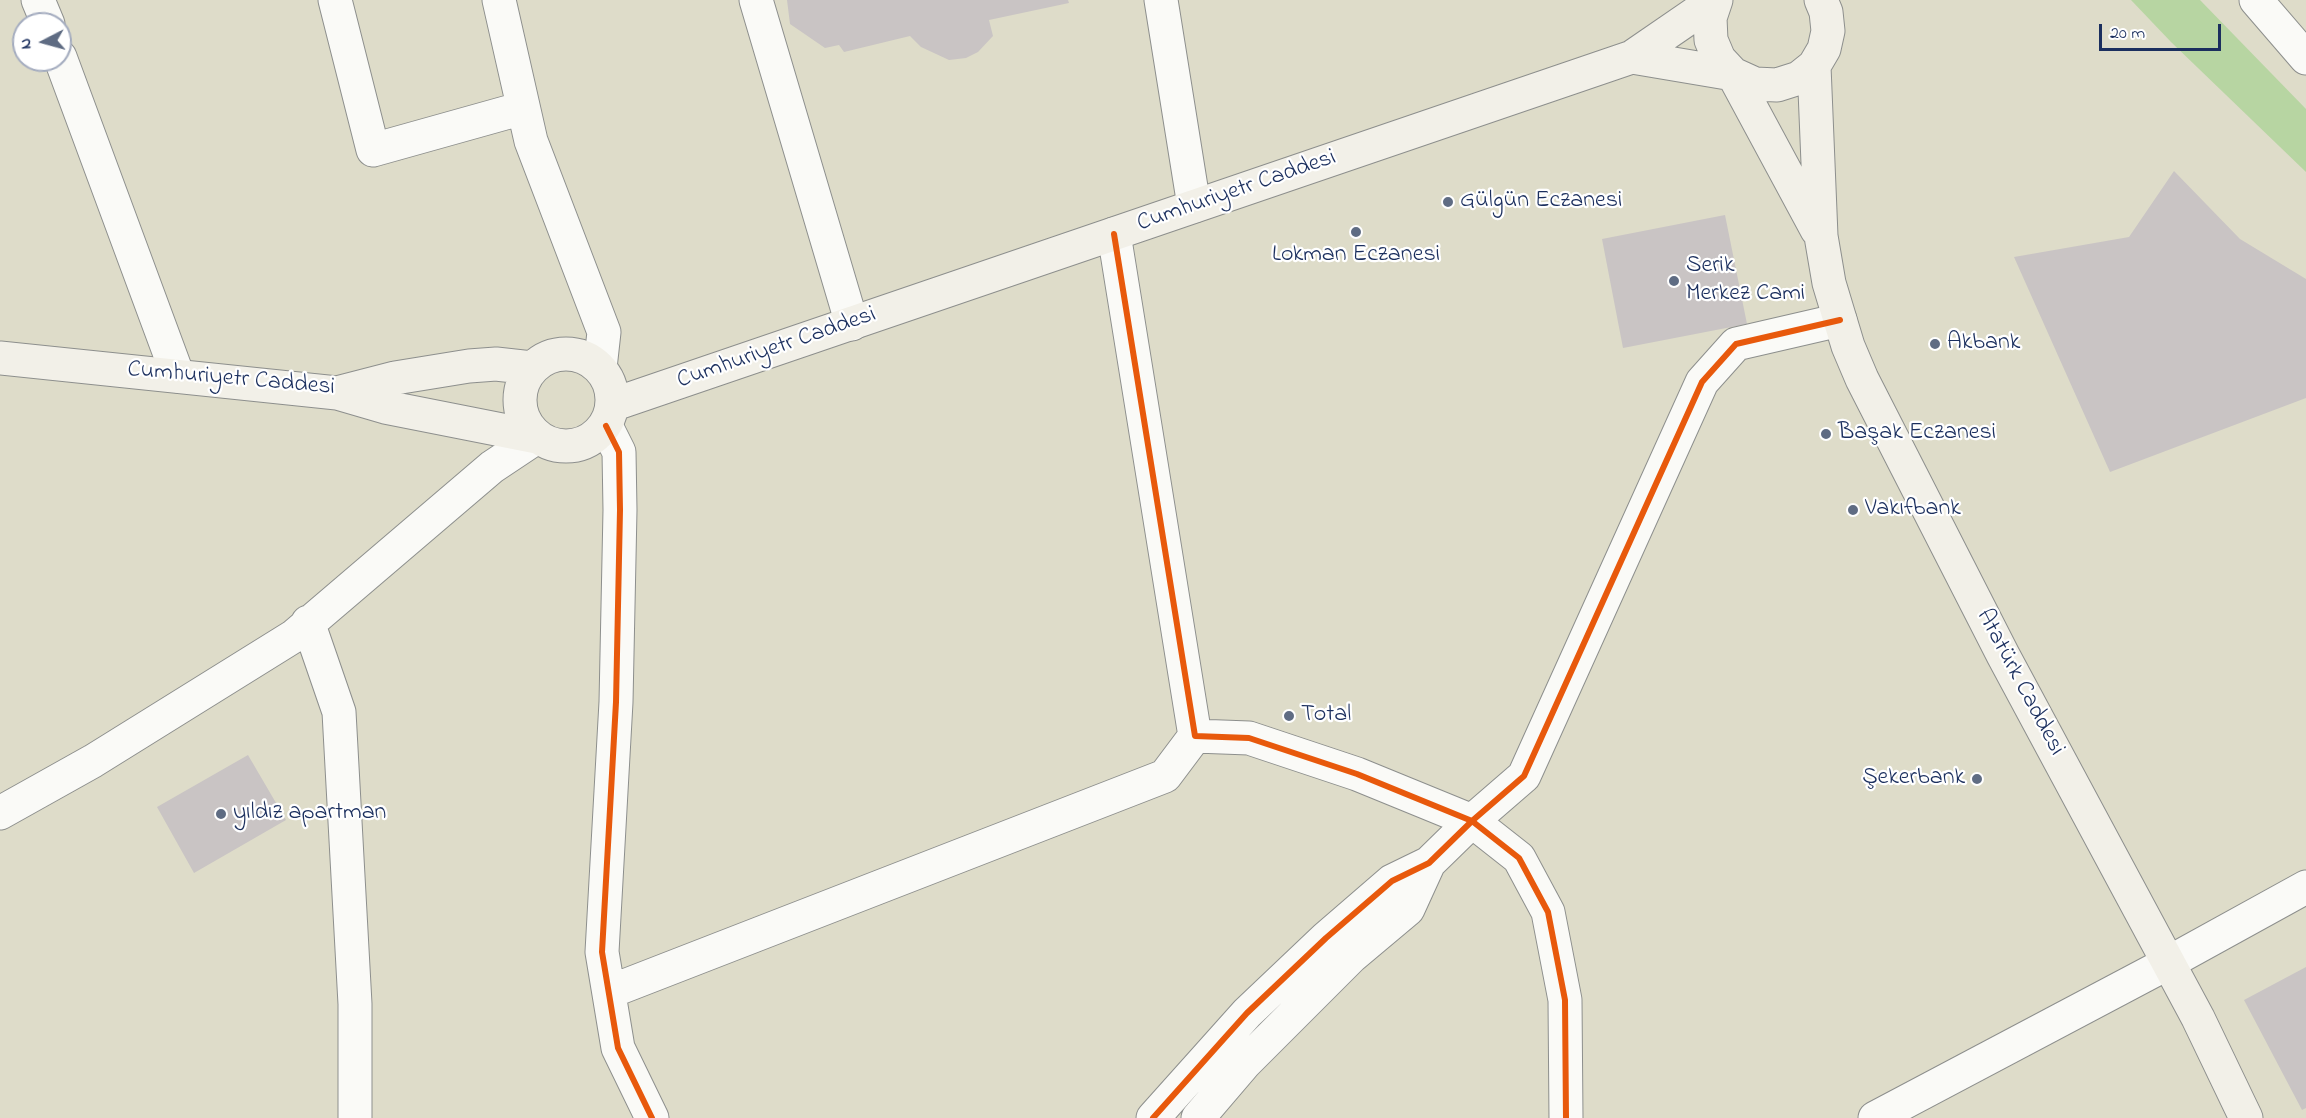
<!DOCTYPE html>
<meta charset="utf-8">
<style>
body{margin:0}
#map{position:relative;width:2306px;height:1118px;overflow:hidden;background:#dedcc9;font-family:"Indie Flower",sans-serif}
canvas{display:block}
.north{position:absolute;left:12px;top:12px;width:60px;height:60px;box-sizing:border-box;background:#fff;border:2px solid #a4acbf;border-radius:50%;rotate:264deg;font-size:16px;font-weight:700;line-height:24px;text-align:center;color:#1b2f5e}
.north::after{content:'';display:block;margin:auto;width:21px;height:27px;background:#5f6c83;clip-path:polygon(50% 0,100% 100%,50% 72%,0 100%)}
.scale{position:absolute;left:2099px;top:24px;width:122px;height:27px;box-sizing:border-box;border:3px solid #1b2f5e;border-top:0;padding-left:8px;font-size:18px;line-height:21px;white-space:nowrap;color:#1b2f5e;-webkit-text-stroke:4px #fff;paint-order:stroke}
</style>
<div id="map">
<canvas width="2306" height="1118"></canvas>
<div class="north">N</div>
<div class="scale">20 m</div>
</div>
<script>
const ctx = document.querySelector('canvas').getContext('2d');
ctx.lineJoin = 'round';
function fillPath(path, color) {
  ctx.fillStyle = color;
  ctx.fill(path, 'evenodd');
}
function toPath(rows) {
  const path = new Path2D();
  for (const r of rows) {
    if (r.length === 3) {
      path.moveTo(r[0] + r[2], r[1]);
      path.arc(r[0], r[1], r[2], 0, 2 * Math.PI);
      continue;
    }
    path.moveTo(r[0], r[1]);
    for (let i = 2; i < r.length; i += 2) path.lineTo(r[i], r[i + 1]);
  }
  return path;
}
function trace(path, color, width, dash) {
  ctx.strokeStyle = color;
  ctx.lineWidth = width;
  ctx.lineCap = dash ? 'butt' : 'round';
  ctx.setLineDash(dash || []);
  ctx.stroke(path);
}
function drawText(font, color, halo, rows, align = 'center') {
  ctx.font = font + ' "Indie Flower",sans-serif';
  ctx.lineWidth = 4.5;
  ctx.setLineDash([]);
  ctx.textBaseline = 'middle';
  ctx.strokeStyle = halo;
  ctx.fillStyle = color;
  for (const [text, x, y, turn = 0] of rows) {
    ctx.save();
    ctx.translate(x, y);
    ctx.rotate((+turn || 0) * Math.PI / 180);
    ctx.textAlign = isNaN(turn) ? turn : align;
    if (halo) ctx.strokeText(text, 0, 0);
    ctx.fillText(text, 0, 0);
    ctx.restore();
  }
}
const green = toPath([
 [2131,0,2200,0,2306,109,2306,172,2171,42]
]);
const building = toPath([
 [787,0,1068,0,1069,3,989,20,993,36,978,52,966,58,949,60,921,47,910,36,844,52,839,45,825,48,790,24],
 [2174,171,2240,239,2306,279,2306,398,2110,472,2014,257,2129,237],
 [1725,215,1747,324,1623,348,1602,239],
 [248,755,286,820,194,873,157,807],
 [2306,967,2306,1108,2302,1110,2244,1000]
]);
const minor = toPath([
 [38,0,48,24],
 [335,0,373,150,523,108],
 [499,0,531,141,604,332,600,368],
 [756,0,852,324],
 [1161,0,1194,206],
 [60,57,178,376],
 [1114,234,1195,736,1249,738,1357,774,1472,821,1519,858,1548,912,1565,1000,1566,1118],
 [606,426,619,452,620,510,616,702,602,952,618,1048,652,1118],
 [308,622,339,712,355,1004,355,1118],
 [0,813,93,761,294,636,492,467,537,437],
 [609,992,1165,776,1195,736],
 [1875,1118,2168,963,2306,887]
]);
const tertiary = toPath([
 [2256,0,2306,58],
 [1153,1118,1247,1013,1326,938,1392,881,1429,863,1472,821,1524,776,1702,382,1736,344,1840,320],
 [1198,1118,1245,1063,1352,956,1408,909,1429,863]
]);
const secondary = toPath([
 [1716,0,1710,18,1711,40,1719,59,1733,74,1755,84,1777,85,1799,78,1814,66,1824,49,1828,31,1826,12,1821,0],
 [1632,57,1733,74,1817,230],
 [1814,66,1821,236,1829,283,1848,346,1862,379,2003,655,2198,1018,2246,1118],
 [566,400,46],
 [0,358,337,393,395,378,469,366,496,364,532,368],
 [337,393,385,407,537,437],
 [612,405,1632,57,1715,0]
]);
const cycleway = toPath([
 [1114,234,1195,736,1249,738,1357,774,1472,821,1519,858,1548,912,1565,1000,1566,1118],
 [606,426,619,452,620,510,616,702,602,952,618,1048,652,1118],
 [1153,1118,1247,1013,1326,938,1392,881,1429,863,1472,821,1524,776,1702,382,1736,344,1840,320]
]);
const markers = [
 [1448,202,6,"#5f6c83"],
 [1356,232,6,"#5f6c83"],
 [1674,281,6,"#5f6c83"],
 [1935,344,6,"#5f6c83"],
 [1826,434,6,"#5f6c83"],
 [1853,510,6,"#5f6c83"],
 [1289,716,6,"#5f6c83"],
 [1977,779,6,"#5f6c83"],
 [221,814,6,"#5f6c83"]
];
const streetNames = [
 ["Cumhuriyetr Caddesi",1237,192,-19],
 ["Cumhuriyetr Caddesi",777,349,-19],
 ["Cumhuriyetr Caddesi",231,380,5],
 ["Atatürk Caddesi",2019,683,62]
];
const poiNames = [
 ["Gülgün Eczanesi",1460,202],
 ["Lokman Eczanesi",1356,256,"center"],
 ["Serik",1686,267],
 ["Merkez Cami",1686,295],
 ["Akbank",1947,344],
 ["Başak Eczanesi",1838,434],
 ["Vakıfbank",1865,510],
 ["Total",1301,716],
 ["Şekerbank",1965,779,"right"],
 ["yıldız apartman",233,814]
];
fillPath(green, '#b7d5a2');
fillPath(building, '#c9c4c4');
trace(minor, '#8d8f8d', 35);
trace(tertiary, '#8d8f8d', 35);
trace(secondary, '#8d8f8d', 35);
trace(minor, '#fafaf7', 33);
trace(tertiary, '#fafaf7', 33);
trace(secondary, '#f2f0e8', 33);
trace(cycleway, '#e8590c', 6);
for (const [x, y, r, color] of markers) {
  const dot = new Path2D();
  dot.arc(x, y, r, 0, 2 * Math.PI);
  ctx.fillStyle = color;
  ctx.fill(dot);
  trace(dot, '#fff', 2);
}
drawText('24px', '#1b2f5e', '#fff', streetNames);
drawText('24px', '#1b2f5e', '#fff', poiNames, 'left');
</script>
